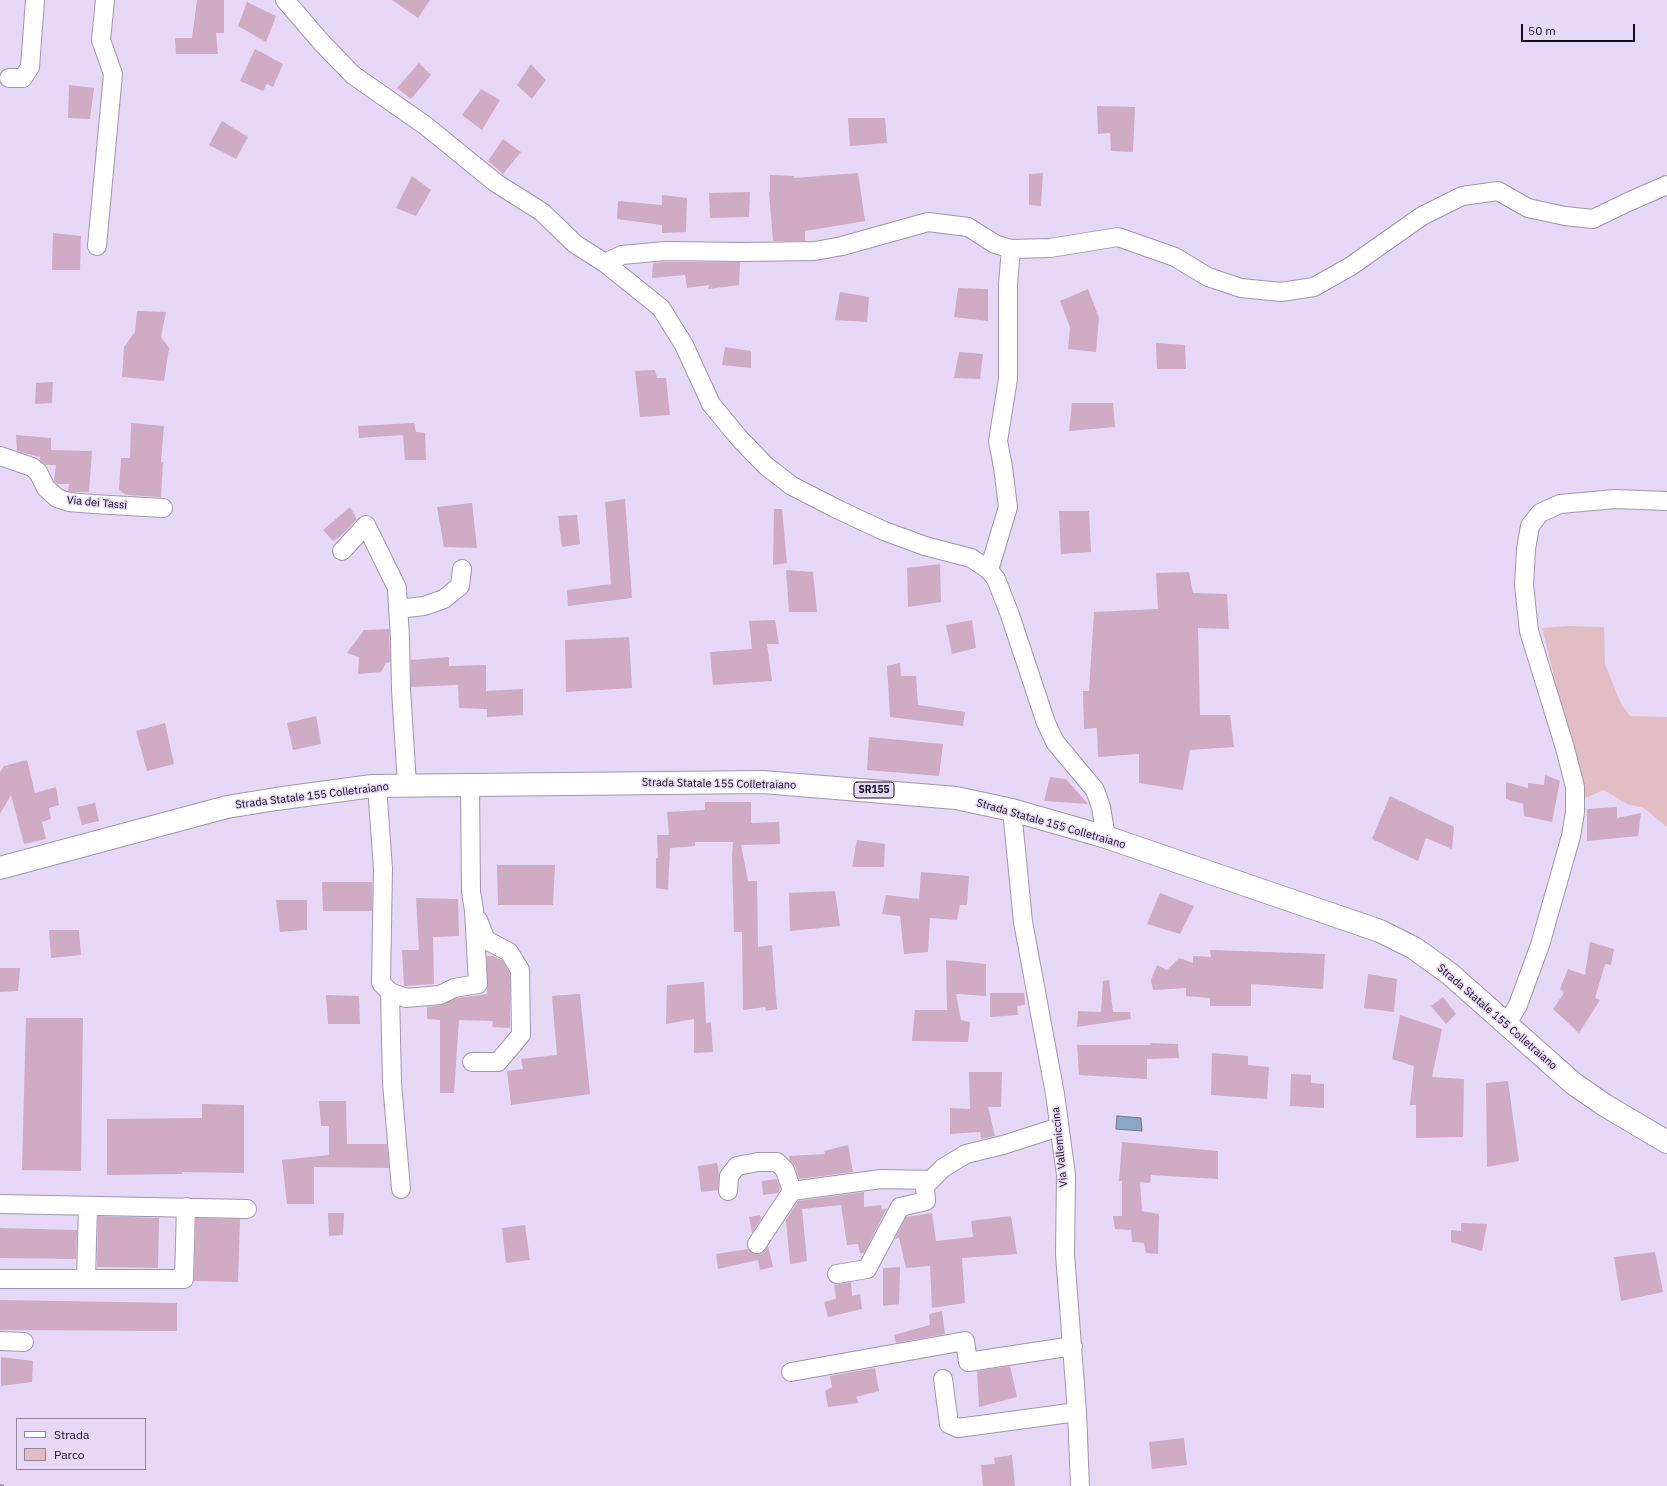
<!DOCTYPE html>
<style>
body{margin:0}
#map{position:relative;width:1667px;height:1486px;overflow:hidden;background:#e7d8f7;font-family:"IBM Plex Sans",sans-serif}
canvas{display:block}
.legend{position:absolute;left:16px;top:1418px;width:130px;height:52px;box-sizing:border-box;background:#e7d8f7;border:1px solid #93879e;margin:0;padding:5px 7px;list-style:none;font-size:12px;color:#140e19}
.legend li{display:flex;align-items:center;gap:8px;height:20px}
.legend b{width:20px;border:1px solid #93879e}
.scale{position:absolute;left:1521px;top:24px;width:114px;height:18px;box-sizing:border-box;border:2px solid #140e19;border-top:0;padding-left:5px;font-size:12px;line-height:14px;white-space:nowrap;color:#140e19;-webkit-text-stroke:3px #e7d8f7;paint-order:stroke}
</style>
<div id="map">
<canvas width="1667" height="1486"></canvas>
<ul class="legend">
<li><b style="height:5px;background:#fff"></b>Strada</li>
<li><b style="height:11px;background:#e2bdc4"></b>Parco</li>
</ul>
<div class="scale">50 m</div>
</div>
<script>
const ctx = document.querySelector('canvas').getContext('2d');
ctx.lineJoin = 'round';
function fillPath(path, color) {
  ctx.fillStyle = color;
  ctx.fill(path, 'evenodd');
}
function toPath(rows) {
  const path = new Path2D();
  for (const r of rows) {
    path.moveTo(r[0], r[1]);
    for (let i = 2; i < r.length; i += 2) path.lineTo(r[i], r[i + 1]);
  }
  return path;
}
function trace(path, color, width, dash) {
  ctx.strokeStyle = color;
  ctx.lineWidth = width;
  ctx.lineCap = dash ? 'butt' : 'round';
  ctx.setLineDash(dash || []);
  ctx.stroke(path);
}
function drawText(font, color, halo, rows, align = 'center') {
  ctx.font = font + ' "IBM Plex Sans",sans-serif';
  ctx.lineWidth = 3;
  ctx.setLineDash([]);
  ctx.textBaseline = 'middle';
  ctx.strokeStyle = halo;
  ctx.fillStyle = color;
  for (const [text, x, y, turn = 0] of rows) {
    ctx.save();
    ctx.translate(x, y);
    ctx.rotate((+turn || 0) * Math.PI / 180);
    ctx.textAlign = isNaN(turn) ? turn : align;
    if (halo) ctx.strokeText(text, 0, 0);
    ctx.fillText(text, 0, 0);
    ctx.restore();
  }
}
const green = toPath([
 [1567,626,1604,627,1605,664,1621,704,1630,716,1667,717,1667,827,1644,808,1627,804,1604,790,1585,798,1542,628]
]);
const water = toPath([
 [1117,1116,1141,1118,1142,1131,1116,1129,1117,1116]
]);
const building = toPath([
 [197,0,224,0,224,33,216,33,218,54,176,54,175,38,192,38],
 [392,0,430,0,418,18],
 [247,2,276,16,266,42,238,26],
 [255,49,283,64,273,87,267,84,263,91,240,81],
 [419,63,431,75,411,99,397,88],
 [531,64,546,80,532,99,517,85],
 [69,85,94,88,90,119,68,118],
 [481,89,500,100,482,130,462,115],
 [1097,106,1135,107,1133,152,1111,151,1110,133,1098,134],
 [848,118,885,118,887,143,850,146],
 [222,121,248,137,236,159,209,145],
 [503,139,521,152,503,174,488,161],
 [858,173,865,221,805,231,805,241,773,241,769,192,770,192,770,175,794,176,794,178],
 [1043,173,1041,206,1029,205,1029,174],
 [412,176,431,190,416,216,396,208],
 [750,192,749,217,710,218,709,193],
 [662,195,687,198,686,232,662,233,662,225,617,219,618,201,662,205],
 [53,233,81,236,80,270,52,270],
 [665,262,740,262,739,285,708,289,709,285,687,288,685,275,652,278,653,263],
 [958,288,988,289,988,321,954,317],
 [1088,289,1099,318,1096,352,1068,349,1070,327,1060,301],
 [840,292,869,297,867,322,835,320],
 [137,311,166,312,161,337,169,348,164,381,122,377,124,347,135,332],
 [1156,343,1185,345,1186,369,1157,369],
 [725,347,751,351,751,368,722,365],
 [959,352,983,354,980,379,954,378],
 [655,370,657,378,666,378,670,415,640,417,635,371],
 [53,382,52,403,35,404,36,383],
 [1072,403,1113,403,1115,427,1069,431],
 [131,423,164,426,161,462,163,462,161,497,126,495,119,490,121,458,130,458],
 [414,423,416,432,425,433,426,460,405,460,403,435,359,438,358,426],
 [16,435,51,438,51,450,92,451,89,492,71,492,68,491,69,484,57,484,54,480,56,465,46,465,40,460,40,457,17,451],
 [625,499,632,598,568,606,567,590,611,584,605,502],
 [472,503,477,548,444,547,437,507],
 [350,507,357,519,342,535,333,541,323,530],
 [774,509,782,509,787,563,773,565],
 [1059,511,1089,511,1091,552,1061,554],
 [577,515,580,544,562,547,558,516],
 [940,564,941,602,908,607,907,568],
 [786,570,813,572,817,612,789,612],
 [1189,572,1193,593,1227,594,1229,629,1198,628,1200,715,1230,715,1234,747,1190,750,1183,790,1139,783,1139,754,1098,757,1097,728,1084,729,1083,691,1089,691,1094,612,1158,609,1156,573],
 [775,620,779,644,767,644,772,681,713,685,710,652,752,649,749,621],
 [972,620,976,648,952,654,946,625],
 [389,629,390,662,386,663,381,672,358,674,359,657,347,653,364,630],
 [629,637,632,688,566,692,565,640],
 [449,657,449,666,486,665,486,691,523,689,523,715,487,717,487,709,459,708,458,685,411,687,411,660],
 [900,663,901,676,916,676,918,705,965,712,963,726,890,717,887,666],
 [316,716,321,744,293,750,287,723],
 [165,723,174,764,147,771,136,731],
 [869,737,943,744,939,776,867,770],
 [27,760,35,793,56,787,59,805,49,808,51,819,42,822,46,839,24,844,11,795,0,814,0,772,4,766],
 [1545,775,1560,781,1552,822,1524,816,1523,804,1506,799,1506,782,1528,788,1528,783,1544,785],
 [1050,777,1066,779,1088,804,1044,801],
 [1390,796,1454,827,1452,849,1426,838,1418,861,1372,839],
 [705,802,751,802,751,823,779,822,780,844,741,845,748,881,757,881,758,947,772,945,777,1009,766,1011,765,1007,743,1010,742,932,734,932,732,857,733,842,695,842,695,846,670,848,668,890,656,888,656,858,658,858,657,835,669,835,667,812,705,810],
 [95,803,99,821,82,825,77,807],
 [1617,807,1617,818,1641,813,1638,836,1587,841,1587,809],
 [857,840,885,844,884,867,852,867],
 [497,865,555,865,553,905,498,905],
 [921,872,969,876,967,905,960,905,957,920,930,918,928,952,904,954,900,916,882,914,886,895,919,899],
 [322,882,372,882,372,911,323,911],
 [835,891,840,926,790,931,789,893],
 [1160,893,1194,906,1180,934,1147,924],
 [416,898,458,899,459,936,433,937,434,984,404,986,402,950,419,950],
 [276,900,307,900,307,930,280,932],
 [49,930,79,930,81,955,51,958],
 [1590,942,1614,949,1611,965,1605,964,1595,998,1600,1000,1579,1033,1553,1009,1564,993,1560,989,1568,969,1585,975],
 [1210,950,1325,954,1323,989,1251,984,1251,1006,1210,1006,1210,998,1186,996,1186,988,1153,990,1151,980,1157,965,1167,970,1179,958,1193,963,1193,956,1211,957],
 [487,956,493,956,502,960,510,973,510,1028,492,1027,493,1021,459,1020,454,1093,440,1093,440,1020,427,1019,427,1007,441,1005,457,998,487,994],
 [946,960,986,964,986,996,956,994,961,1020,970,1022,968,1042,912,1041,915,1010,947,1010],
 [0,968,20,968,18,991,0,992],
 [1368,974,1397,979,1394,1012,1364,1008],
 [1109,980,1113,1012,1130,1012,1131,1019,1077,1027,1078,1011,1101,1012,1103,981],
 [704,982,706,1023,711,1022,713,1052,694,1053,694,1019,666,1024,667,985],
 [990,993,1024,993,1025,1005,1017,1006,1018,1015,990,1017],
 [580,994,590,1094,511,1105,507,1071,523,1069,521,1059,557,1055,552,996],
 [326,995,359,996,360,1024,328,1024],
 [1443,997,1456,1014,1446,1024,1431,1006],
 [1400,1015,1442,1029,1432,1077,1464,1079,1463,1137,1416,1138,1416,1105,1410,1105,1414,1066,1392,1059],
 [26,1018,83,1018,81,1171,22,1170],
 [1150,1043,1178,1044,1179,1058,1147,1059,1147,1079,1079,1075,1077,1045,1150,1045],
 [1212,1053,1248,1056,1248,1065,1269,1067,1267,1099,1211,1095],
 [969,1072,1002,1072,1001,1107,988,1107,995,1136,981,1139,980,1132,950,1134,950,1108,970,1109],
 [1291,1074,1311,1075,1311,1083,1324,1084,1324,1108,1290,1106],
 [1508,1081,1519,1161,1487,1167,1486,1083],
 [319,1101,346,1101,347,1144,387,1144,389,1168,314,1167,314,1204,287,1204,282,1160,329,1155,329,1126,321,1126],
 [202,1104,244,1105,244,1173,182,1172,182,1174,107,1175,107,1119,202,1118],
 [1122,1142,1218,1151,1218,1179,1151,1175,1150,1183,1140,1182,1142,1211,1159,1214,1158,1254,1146,1253,1144,1243,1132,1242,1131,1230,1115,1229,1113,1216,1122,1216,1122,1181,1119,1181],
 [848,1145,853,1172,799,1179,795,1166,790,1160,789,1156,825,1154,824,1151],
 [717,1163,719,1174,718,1190,701,1192,698,1166],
 [777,1179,780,1189,778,1193,763,1195,762,1181],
 [864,1192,864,1207,881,1205,882,1210,887,1208,864,1253,860,1253,858,1244,847,1245,841,1205,802,1209,807,1261,790,1264,786,1220,798,1201],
 [328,1213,344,1213,343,1235,329,1236],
 [932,1213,936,1241,973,1237,971,1221,1011,1216,1017,1254,962,1258,965,1303,932,1308,930,1266,906,1268,899,1238,895,1239,906,1217],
 [760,1215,761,1219,752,1233,749,1217],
 [98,1216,159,1218,158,1268,97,1267],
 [196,1218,240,1219,238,1282,194,1281],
 [1461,1223,1487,1224,1482,1251,1451,1242,1451,1230,1461,1231],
 [525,1225,530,1260,506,1263,502,1228],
 [0,1228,77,1230,76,1259,0,1258],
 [768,1246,773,1267,760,1270,758,1260,718,1269,716,1254,748,1249,757,1254,762,1253],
 [1655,1252,1663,1292,1621,1301,1614,1257],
 [900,1267,899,1304,883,1306,883,1268],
 [851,1282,852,1296,860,1294,862,1309,828,1317,824,1302,836,1299,834,1285],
 [0,1300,177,1303,177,1331,0,1330],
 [942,1311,945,1334,896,1343,894,1335,930,1325,929,1314],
 [1,1357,33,1361,32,1382,1,1386],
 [1010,1366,1017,1397,979,1407,977,1371],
 [875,1368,879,1391,856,1397,859,1403,828,1407,825,1391,832,1387,830,1376],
 [1184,1438,1187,1465,1152,1469,1149,1442],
 [1012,1455,1015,1486,983,1486,981,1465,995,1464,994,1458]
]);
const path = toPath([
 [0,1485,4,1486]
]);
const minor = toPath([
 [285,0,322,43,353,75,426,126,496,183,542,212,575,244,605,263,661,308,684,345,711,404,739,438,766,466,792,486,839,510,884,531,925,546,971,558,989,570,996,579,1010,615,1046,723,1055,742,1095,790,1101,807,1106,837],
 [9,78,23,78,30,67,35,0],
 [97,246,113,74,101,40,105,0],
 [605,263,622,255,665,251,743,252,815,251,842,246,928,222,968,227,995,244,1011,249,1050,248,1118,237,1175,257,1208,277,1241,288,1281,292,1314,287,1351,266,1422,216,1462,196,1498,191,1528,208,1565,216,1593,219,1628,202,1667,185],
 [0,456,32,467,38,472,46,488,57,498,69,502,93,504,163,508],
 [342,551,366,525,397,588,400,638,401,690,407,785],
 [989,570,1008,507,1003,467,998,441,1008,379,1008,284,1011,249],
 [398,609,424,606,444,599,460,586,462,569],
 [377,786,383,869,381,983,390,992,406,998,440,995,454,988,478,984,474,910,471,892,470,784],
 [1012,810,1023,922,1055,1094,1066,1175,1065,1254,1077,1412,1080,1486],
 [390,992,392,1083,401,1189],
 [1506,1025,1518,1005,1540,945,1571,836,1575,812,1575,787,1565,748,1529,631,1524,585,1526,549,1530,526,1540,513,1560,504,1615,499,1667,501],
 [472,1062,498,1062,521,1035,520,970,509,952,486,940,478,920],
 [728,1191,729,1176,737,1166,758,1162,777,1162,785,1170,792,1191],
 [0,1204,247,1209],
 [757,1244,792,1191,881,1179,931,1180],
 [837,1274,867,1269,900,1207,926,1201,925,1186,943,1168,966,1154,1003,1145,1059,1127],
 [0,1279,184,1279,186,1207],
 [86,1279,88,1206],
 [0,1341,24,1342],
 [791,1372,965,1341,968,1362,1073,1346],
 [943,1379,949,1424,958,1428,1077,1412]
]);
const major = toPath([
 [0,868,227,807,276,799,372,786,763,782,956,798,1012,810,1106,837,1380,931,1414,948,1450,974,1574,1084,1606,1106,1667,1142]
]);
const shields = [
 [874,790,40]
];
const shieldNames = [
 ["SR155",874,790]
];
const streetNames = [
 ["Via dei Tassi",97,503,5],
 ["Strada Statale 155 Colletraiano",719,784,1],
 ["Strada Statale 155 Colletraiano",312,796,-7],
 ["Strada Statale 155 Colletraiano",1051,824,16],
 ["Strada Statale 155 Colletraiano",1497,1017,41],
 ["Via Vallemiccina",1060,1147,-96]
];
fillPath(green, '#e2bdc4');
fillPath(water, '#8aa7c5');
trace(water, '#677991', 1);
fillPath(building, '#cfabc4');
trace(minor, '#a394b1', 20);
trace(major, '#a394b1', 24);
trace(path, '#a599b2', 2.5, [4, 2]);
trace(minor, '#fff', 18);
trace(major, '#fff', 22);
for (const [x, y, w] of shields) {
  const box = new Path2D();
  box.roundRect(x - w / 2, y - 8, w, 16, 3);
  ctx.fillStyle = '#e7d8f7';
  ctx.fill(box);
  trace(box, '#140e19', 1);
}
drawText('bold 10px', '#140e19', null, shieldNames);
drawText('11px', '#140e19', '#e7d8f7', streetNames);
</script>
